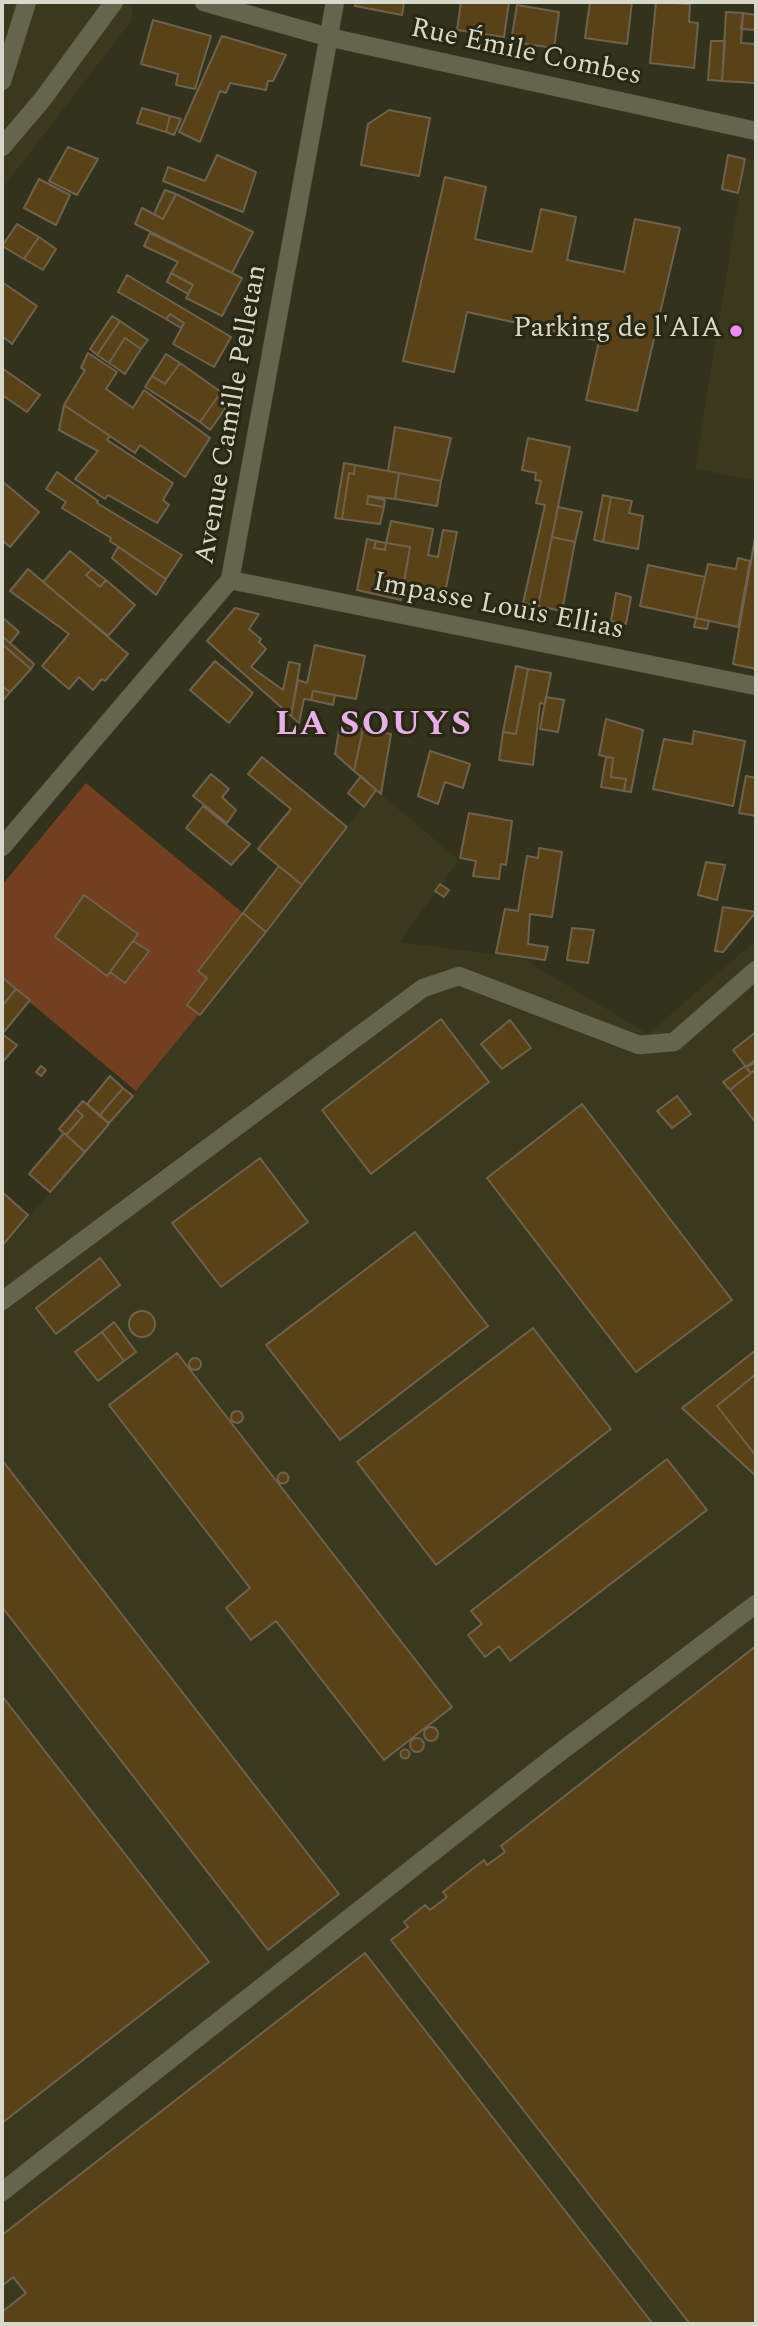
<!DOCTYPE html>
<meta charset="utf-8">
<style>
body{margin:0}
#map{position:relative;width:758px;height:2326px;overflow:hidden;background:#32321d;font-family:Spectral,serif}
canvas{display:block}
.frame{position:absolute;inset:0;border:4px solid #d7d7ca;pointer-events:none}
</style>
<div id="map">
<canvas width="758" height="2326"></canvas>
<div class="frame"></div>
</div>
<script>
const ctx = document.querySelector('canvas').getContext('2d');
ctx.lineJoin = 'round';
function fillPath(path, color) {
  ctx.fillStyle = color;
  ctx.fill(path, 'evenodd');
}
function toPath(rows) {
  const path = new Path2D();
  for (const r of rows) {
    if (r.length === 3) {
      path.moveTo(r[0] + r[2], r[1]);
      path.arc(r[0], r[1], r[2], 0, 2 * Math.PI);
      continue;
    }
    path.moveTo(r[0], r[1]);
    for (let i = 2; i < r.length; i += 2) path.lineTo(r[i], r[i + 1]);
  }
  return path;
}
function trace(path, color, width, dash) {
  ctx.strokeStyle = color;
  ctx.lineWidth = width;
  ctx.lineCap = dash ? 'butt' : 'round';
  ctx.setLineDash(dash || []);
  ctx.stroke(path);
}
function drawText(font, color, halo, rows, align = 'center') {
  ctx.font = font + ' Spectral,serif';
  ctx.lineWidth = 6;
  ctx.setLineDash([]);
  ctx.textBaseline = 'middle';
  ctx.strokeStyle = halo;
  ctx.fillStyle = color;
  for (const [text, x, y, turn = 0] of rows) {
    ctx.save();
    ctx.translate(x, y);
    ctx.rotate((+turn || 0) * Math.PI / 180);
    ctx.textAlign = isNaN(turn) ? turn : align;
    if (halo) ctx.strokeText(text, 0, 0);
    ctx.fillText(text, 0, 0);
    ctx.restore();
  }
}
const built = toPath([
 [2,2,133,2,132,20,2,189],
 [745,159,756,161,756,480,695,469],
 [376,790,459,860,400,942,522,958,648,1034,756,940,756,2324,2,2324,2,1249,136,1091]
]);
const green = toPath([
 [86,783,266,932,136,1091,2,979,2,885]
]);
const building = toPath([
 [356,2,404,2,402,15,355,6,356,2],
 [461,2,509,2,504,37,457,30,461,2],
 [590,2,632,2,627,44,585,38,590,2],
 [656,2,690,4,689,22,698,23,694,68,650,63,656,2],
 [517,5,559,12,554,48,511,42,517,5],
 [726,12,743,13,741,43,756,44,756,83,722,81,726,12],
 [743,13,756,15,756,30,741,29,743,13],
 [153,20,211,36,195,89,176,85,178,74,141,64,153,20],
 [222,36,286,55,273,81,268,81,266,90,230,83,226,93,220,91,200,142,179,132,222,36],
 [711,41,725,41,722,81,708,80,711,41],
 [142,108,170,116,166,132,137,123,142,108],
 [389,110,430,118,419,176,361,165,368,124,389,110],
 [170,116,181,119,174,135,166,132,170,116],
 [68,147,98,159,77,195,49,181,68,147],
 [217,155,256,172,243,212,163,181,168,167,205,181,217,155],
 [728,155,745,159,738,193,722,189,728,155],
 [445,177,486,187,475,239,532,252,541,209,576,217,567,260,624,272,635,219,680,228,637,411,586,400,599,341,467,312,454,372,403,361,445,177],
 [39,179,70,195,56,225,24,208,39,179],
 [165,190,176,194,163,219,154,214,165,190],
 [176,194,253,232,232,273,135,224,142,208,163,219,176,194],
 [17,224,39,237,24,259,2,246,17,224],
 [150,233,242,278,222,316,186,298,193,285,171,273,178,262,144,246,150,233],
 [39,237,56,249,43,270,24,259,39,237],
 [171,273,193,285,188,294,167,282,171,273],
 [127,275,231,337,214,367,173,344,184,323,170,314,166,319,118,292,127,275],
 [2,282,37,306,12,344,2,336,2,282],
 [170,314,184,323,181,328,166,319,170,314],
 [112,316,120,321,97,355,90,349,112,316],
 [120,321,148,340,141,349,125,338,109,363,97,355,120,321],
 [125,338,141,349,125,374,109,363,125,338],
 [88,353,117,372,106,389,133,408,144,390,210,438,185,477,140,445,135,453,64,405,85,370,81,368,88,353],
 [166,354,180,363,165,384,152,376,166,354],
 [180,363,221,392,200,422,145,387,152,376,165,384,180,363],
 [2,368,40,395,27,412,2,395,2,368],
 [221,392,232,399,210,430,200,422,221,392],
 [64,405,110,436,107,440,173,483,163,500,169,505,157,523,108,495,105,499,75,479,98,451,59,430,64,405],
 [395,427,451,438,441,481,388,471,395,427],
 [528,438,570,447,538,606,523,603,545,505,536,503,541,481,535,480,536,473,522,470,528,438],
 [344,463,355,465,354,474,349,473,342,519,335,518,344,463],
 [355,465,399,473,395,499,368,496,367,504,384,507,380,524,342,519,349,473,354,474,355,465],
 [57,472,98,501,97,503,182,555,166,579,110,541,111,538,62,508,66,502,46,489,57,472],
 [399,473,441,481,437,506,395,499,399,473],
 [2,481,39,512,10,547,2,540,2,481],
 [603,495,611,497,603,542,594,540,603,495],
 [368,496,385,500,384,507,367,504,368,496],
 [611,497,632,501,629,513,643,516,638,549,603,542,611,497],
 [558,507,582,512,575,542,552,537,558,507],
 [391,521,433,529,428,555,438,557,443,530,457,532,444,598,403,589,410,547,386,543,391,521],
 [552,537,575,542,562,611,538,606,552,537],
 [755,538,756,538,756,669,733,664,755,538],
 [367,539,376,541,374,548,385,550,386,543,410,547,401,600,357,590,367,539],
 [376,541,386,543,385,550,374,548,376,541],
 [118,547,166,579,156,595,112,558,118,547],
 [70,551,92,569,86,575,100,587,106,580,135,605,108,636,43,582,70,551],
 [738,558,750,561,738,627,696,618,708,564,736,569,738,558],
 [648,565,705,577,696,618,640,606,648,565],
 [28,569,128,654,105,681,102,679,93,690,79,677,69,689,42,666,69,634,10,591,28,569],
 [92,569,106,580,100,587,86,575,92,569],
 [616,593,631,597,626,624,611,621,616,593],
 [235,608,259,614,249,629,261,639,259,642,266,649,251,667,283,690,289,662,300,664,291,716,207,641,235,608],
 [2,617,19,632,10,643,2,636,2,617],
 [696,618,709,621,707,629,694,627,696,618],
 [2,636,34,664,31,669,2,644,2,636],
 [2,644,31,669,10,692,2,686,2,644],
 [315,645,365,656,356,699,313,691,311,700,304,699,299,723,291,716,298,680,307,683,315,645],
 [215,661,253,693,229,723,190,690,215,661],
 [516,666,528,669,516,734,503,732,516,666],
 [528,669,551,673,545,704,540,703,533,765,499,760,503,732,516,734,528,669],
 [2,686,10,692,2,702,2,686],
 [313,691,335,695,333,705,311,700,313,691],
 [546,697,564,700,558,732,540,729,546,697],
 [606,719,643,730,631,792,624,791,626,779,611,777,613,758,599,755,606,719],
 [340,725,363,729,354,771,335,754,340,725],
 [363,729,391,734,381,794,354,771,363,729],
 [694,731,745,741,733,806,653,789,664,739,692,744,694,731],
 [430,751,470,764,463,788,445,782,438,804,418,796,430,751],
 [262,757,347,827,302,885,258,849,291,809,248,774,262,757],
 [606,757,613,758,611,777,626,779,624,791,601,787,606,757],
 [211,774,229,789,222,797,236,810,227,823,193,796,211,774],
 [361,776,376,790,364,807,348,793,361,776],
 [746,776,756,778,756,816,739,813,746,776],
 [203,806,250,844,231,865,186,828,203,806],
 [469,813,512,821,506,865,501,864,499,879,473,876,476,861,460,858,469,813],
 [539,848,562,852,552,917,530,914,528,944,548,947,545,960,496,953,505,909,518,911,527,856,538,858,539,848],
 [706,862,725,865,717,900,698,895,706,862],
 [279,866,302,885,266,932,243,913,279,866],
 [440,884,449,890,444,897,435,891,440,884],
 [84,895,138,934,107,976,55,937,84,895],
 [723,907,756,912,723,952,715,951,723,907],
 [243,913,266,932,200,1015,187,1005,207,978,198,971,243,913],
 [572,928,594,930,588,963,567,960,572,928],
 [133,941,149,951,125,983,110,972,133,941],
 [2,977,16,989,2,1006,2,977],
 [16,989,30,1000,3,1033,2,1006,16,989],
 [441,1019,489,1082,371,1174,322,1110,441,1019],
 [510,1020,531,1048,502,1069,481,1044,510,1020],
 [756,1032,756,1062,746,1067,733,1050,756,1032],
 [2,1034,17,1045,2,1063,2,1034],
 [755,1060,756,1069,751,1073,746,1067,755,1060],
 [41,1066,46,1070,41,1076,36,1072,41,1066],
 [745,1066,751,1073,730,1090,723,1082,745,1066],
 [756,1069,756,1123,730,1090,756,1069],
 [110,1076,123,1088,100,1115,87,1104,110,1076],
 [123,1088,133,1096,109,1123,100,1115,123,1088],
 [677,1096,691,1114,672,1128,657,1111,677,1096],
 [83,1101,109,1124,85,1152,66,1135,83,1116,76,1109,83,1101],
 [582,1104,732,1300,636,1372,487,1178,582,1104],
 [76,1109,83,1116,66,1135,59,1129,76,1109],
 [64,1133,85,1152,50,1192,29,1174,64,1133],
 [260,1158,308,1222,221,1287,172,1223,260,1158],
 [2,1192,28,1215,2,1246,2,1192],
 [415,1232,488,1326,340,1440,266,1345,415,1232],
 [100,1258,120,1285,56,1334,36,1308,100,1258],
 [142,1324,13],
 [114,1322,136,1352,124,1361,102,1332,114,1322],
 [533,1328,611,1429,436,1565,357,1462,533,1328],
 [102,1332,124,1361,98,1381,75,1352,102,1332],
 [756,1350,756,1374,717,1406,756,1456,756,1476,682,1408,756,1350],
 [177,1353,452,1707,384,1760,276,1621,251,1640,226,1608,250,1588,109,1405,177,1353],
 [195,1364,6],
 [756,1374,756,1456,717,1406,756,1374],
 [237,1417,6],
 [667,1459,707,1510,510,1661,499,1646,485,1657,468,1635,482,1624,471,1611,667,1459],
 [2,1460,339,1894,268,1950,2,1607,2,1460],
 [283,1478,5.5],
 [756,1646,756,2324,690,2324,391,1940,408,1927,404,1922,425,1905,430,1910,447,1897,443,1892,484,1860,487,1865,505,1852,501,1846,756,1646],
 [2,1696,209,1962,2,2123,2,1696],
 [431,1734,7],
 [417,1745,7],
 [405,1754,4.5],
 [365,1953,653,2324,2,2324,2,2312,26,2293,13,2277,2,2286,2,2235,365,1953]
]);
const street = toPath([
 [2,81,27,2],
 [2,147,42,100,114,2],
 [230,580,756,686],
 [2,847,230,580,335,2],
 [2,1301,423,988,459,976,639,1045,674,1042,756,970],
 [2,2192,551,1759,756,1604]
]);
const secondary = toPath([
 [204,2,328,37,756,131]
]);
const markers = [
 [736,331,7,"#f08bf6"]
];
const streetNames = [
 ["Rue Émile Combes",526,54,12],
 ["Avenue Camille Pelletan",233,415,-80],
 ["Impasse Louis Ellias",498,608,11]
];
const poiNames = [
 ["Parking de l'AIA",722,331]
];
const districtNames = [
 ["LA SOUYS",374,727]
];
fillPath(built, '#3a391d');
fillPath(green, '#723f20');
fillPath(building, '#594118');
trace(building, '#6f624d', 2);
trace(street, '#4f4f3d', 19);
trace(secondary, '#4f4f3d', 19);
trace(street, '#65654e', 18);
trace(secondary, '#65654e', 18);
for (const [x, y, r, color] of markers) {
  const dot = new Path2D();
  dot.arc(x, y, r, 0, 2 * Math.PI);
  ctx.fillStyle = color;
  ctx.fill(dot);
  trace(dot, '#282813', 2.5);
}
drawText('28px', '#d7d7ca', '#282813', streetNames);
drawText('28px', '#d7d7ca', '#282813', poiNames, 'right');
ctx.letterSpacing = '2px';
drawText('bold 35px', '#e8b0eb', '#282813', districtNames);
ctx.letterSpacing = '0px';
</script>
